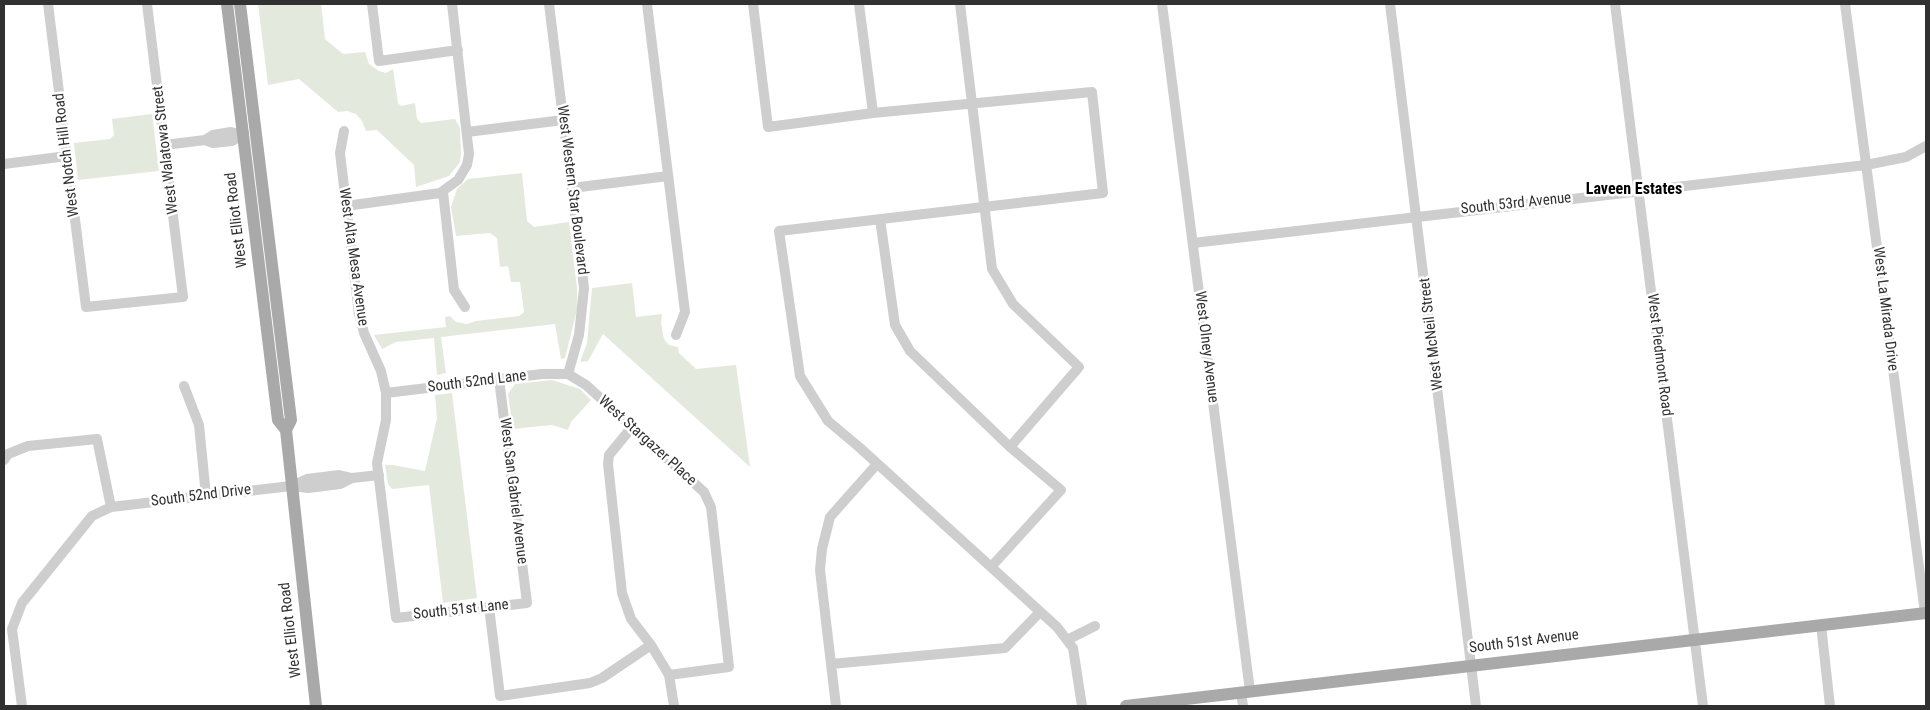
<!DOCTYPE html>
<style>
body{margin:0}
#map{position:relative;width:1930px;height:710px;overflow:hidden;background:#fff;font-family:"Roboto Condensed",sans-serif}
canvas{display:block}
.frame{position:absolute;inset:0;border:5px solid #313131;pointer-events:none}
</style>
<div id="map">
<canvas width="1930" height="710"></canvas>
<div class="frame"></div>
</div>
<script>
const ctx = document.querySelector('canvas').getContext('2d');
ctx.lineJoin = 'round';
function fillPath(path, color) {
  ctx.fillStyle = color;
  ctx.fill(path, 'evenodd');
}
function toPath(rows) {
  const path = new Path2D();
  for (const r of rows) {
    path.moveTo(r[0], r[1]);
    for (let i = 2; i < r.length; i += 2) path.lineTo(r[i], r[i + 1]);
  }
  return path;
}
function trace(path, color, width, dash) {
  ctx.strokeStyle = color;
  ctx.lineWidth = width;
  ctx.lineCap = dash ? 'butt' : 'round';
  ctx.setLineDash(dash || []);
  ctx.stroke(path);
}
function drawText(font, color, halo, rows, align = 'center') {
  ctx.font = font + ' "Roboto Condensed",sans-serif';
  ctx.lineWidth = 5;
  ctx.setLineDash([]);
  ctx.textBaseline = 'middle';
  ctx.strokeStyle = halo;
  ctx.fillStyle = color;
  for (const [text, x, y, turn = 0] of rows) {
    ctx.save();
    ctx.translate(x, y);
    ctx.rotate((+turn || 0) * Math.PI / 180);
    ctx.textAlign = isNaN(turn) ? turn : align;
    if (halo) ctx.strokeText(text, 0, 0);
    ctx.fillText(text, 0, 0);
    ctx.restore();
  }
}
const green = toPath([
 [258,4,321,4,325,39,343,54,365,52,369,64,379,71,386,73,393,69,398,103,401,106,415,103,417,119,421,123,455,119,460,128,461,154,460,162,449,176,416,187,414,165,377,130,366,131,362,121,356,114,347,111,338,112,299,79,268,85],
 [152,114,159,171,78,180,74,143,110,139,114,135,112,119],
 [522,173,527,221,534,227,569,222,577,288,577,310,565,358,561,359,555,324,441,337,446,373,437,375,434,338,396,342,382,349,374,335,446,327,445,317,450,316,456,322,467,324,476,321,519,316,524,312,520,282,511,282,508,266,500,267,497,238,490,233,456,236,451,207,457,189,468,179],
 [632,283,636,317,662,314,661,323,664,339,669,345,678,347,679,353,696,369,736,365,750,467,603,334,588,361,580,362,587,343,592,288],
 [552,380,580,389,591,400,571,422,568,430,552,425,513,429,508,394,515,384],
 [452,393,477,598,443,603,429,485,392,489,388,484,385,465,393,465,425,471,437,418,435,395]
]);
const minor = toPath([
 [48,4,86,307,183,297,147,4],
 [372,4,379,61,458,50],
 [549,4,584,288,579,335,568,374],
 [647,4,685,312,676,335],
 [753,4,768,127,873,113,1092,92,1103,193,779,231,800,376,828,421,859,447,1057,627,1073,648,1082,706],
 [859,4,873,113],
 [960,4,992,269,1013,304,1079,367,1010,447],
 [1162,4,1250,691],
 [1390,4,1476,706],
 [1615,4,1703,706],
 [1845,4,1925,613],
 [344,131,340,153,359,314,364,333,381,371,386,393,386,420,377,463,396,618,527,603,499,379],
 [467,132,563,120],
 [205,140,213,143,232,141,244,134],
 [165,145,205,140,213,135,231,132,243,135],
 [4,164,67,156],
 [572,188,668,176],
 [443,192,454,290,465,307],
 [346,206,440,193,458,180,467,165,469,154,452,4],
 [880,219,895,325,910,351,1010,447,1061,490,991,567],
 [1193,243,1866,165,1906,157,1926,146],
 [184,386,199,425,206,496],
 [386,393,542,374,568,374,586,385,704,492,711,507,729,667,669,675],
 [632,427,609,455,608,464,622,593,631,619,651,645,669,675,674,706],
 [4,460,8,454,28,446,97,439,111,507],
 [877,464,830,517,822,549,820,570,831,664,1005,648,1040,612],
 [292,486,308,488,340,484,352,478,379,475],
 [489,607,500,696,590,683,602,678,651,645],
 [1821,625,1830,706],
 [1067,640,1095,626],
 [831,664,836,706],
 [1241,692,1243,706],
 [22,706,12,629,22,603,92,516,111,507,291,486,307,479,339,475,352,478]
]);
const major = toPath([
 [227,4,278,420,286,430,316,706],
 [240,4,291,420,286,430],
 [1126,706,1926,613]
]);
const streetNames = [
 ["West Walatowa Street",166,150,-97],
 ["West Notch Hill Road",67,155,-97],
 ["West Western Star Boulevard",572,190,83],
 ["South 53rd Avenue",1516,204,-6],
 ["West Elliot Road",237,220,-97],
 ["West Alta Mesa Avenue",353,257,82],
 ["West La Mirada Drive",1885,309,83],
 ["West McNeil Street",1432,334,-97],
 ["West Olney Avenue",1206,347,83],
 ["West Piedmont Road",1659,355,83],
 ["South 52nd Lane",477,382,-7],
 ["West Stargazer Place",647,441,42],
 ["West San Gabriel Avenue",513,491,83],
 ["South 52nd Drive",201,496,-7],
 ["South 51st Lane",461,610,-6],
 ["West Elliot Road",291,630,-97],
 ["South 51st Avenue",1524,642,-7]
];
const neighbourhoodNames = [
 ["Laveen Estates",1634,190]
];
fillPath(green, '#e4e9de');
trace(minor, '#cecece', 10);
trace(major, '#a9a9a9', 12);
drawText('15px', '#313131', '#fff', streetNames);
drawText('bold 16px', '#000', '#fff', neighbourhoodNames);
</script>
